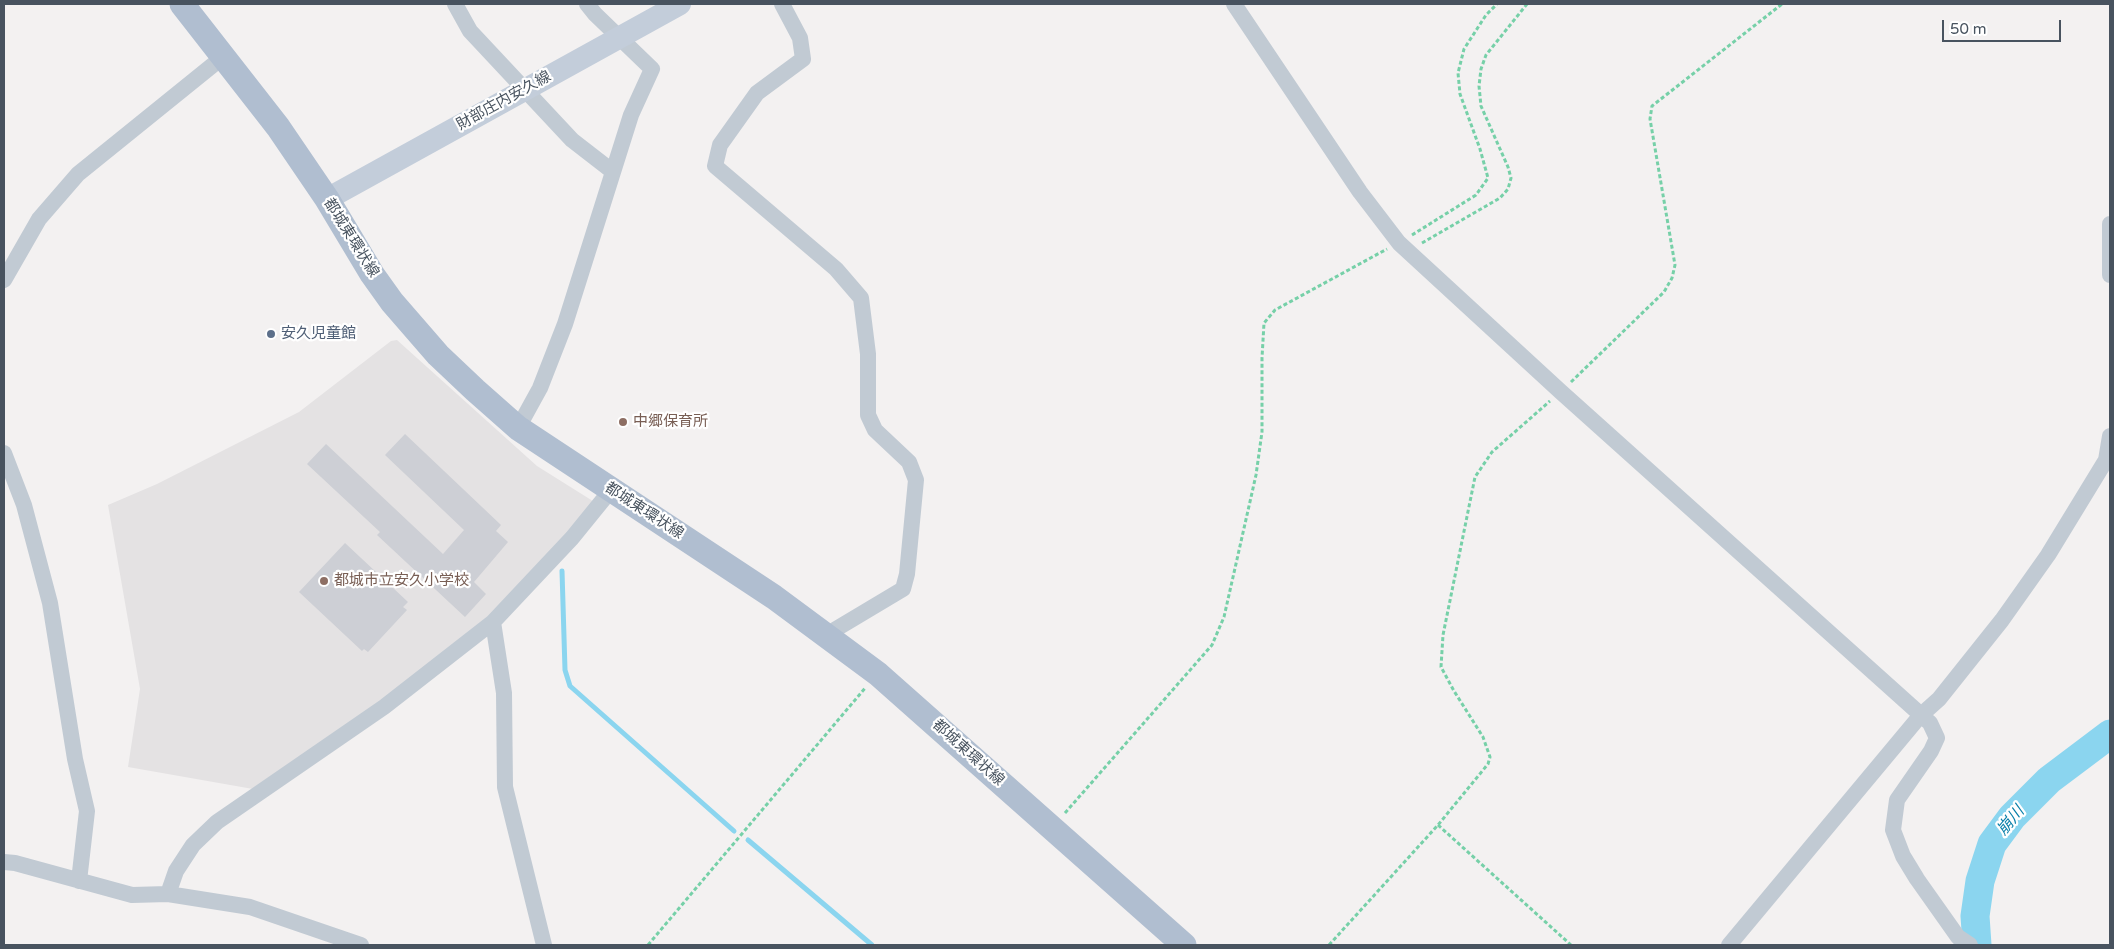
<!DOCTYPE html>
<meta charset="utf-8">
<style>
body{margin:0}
#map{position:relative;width:2114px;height:949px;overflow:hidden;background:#f3f1f1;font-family:"Varela Round",sans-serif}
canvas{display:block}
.frame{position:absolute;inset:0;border:5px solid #48535f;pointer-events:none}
.scale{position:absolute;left:1942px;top:20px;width:119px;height:22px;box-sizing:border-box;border:2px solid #48535f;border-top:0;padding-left:6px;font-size:15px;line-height:18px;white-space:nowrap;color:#48535f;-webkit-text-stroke:4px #fff;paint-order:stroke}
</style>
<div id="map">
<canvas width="2114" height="949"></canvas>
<div class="frame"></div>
<div class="scale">50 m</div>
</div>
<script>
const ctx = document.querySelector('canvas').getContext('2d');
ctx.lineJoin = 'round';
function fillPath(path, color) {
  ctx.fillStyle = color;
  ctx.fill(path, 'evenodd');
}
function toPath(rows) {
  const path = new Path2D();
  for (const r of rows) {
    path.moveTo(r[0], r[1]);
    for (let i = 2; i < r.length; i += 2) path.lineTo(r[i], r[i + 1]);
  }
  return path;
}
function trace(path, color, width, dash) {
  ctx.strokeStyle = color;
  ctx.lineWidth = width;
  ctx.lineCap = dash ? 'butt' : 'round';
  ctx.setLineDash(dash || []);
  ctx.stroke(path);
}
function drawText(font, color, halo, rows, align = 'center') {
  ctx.font = font + ' "Varela Round","Noto Sans JP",sans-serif';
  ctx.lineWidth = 4.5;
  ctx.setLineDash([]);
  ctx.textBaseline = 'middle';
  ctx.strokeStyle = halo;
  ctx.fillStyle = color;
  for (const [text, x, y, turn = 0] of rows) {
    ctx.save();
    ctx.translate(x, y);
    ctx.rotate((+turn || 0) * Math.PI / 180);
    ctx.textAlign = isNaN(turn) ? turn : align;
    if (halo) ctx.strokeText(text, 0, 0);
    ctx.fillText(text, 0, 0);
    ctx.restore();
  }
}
const education = toPath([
 [397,340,537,466,596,503,490,618,388,696,253,789,128,767,140,689,108,505,157,484,299,412,391,341]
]);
const stream = toPath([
 [562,571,565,670,570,686,734,831],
 [748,840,872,945]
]);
const river = toPath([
 [1977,945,1975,916,1980,881,1992,844,2012,817,2049,780,2110,734]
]);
const building = toPath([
 [405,434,501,525,496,531,508,542,474,582,486,594,465,617,377,535,380,532,307,464,326,444,443,554,464,530,385,455],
 [345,543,408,602,403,607,407,610,368,652,364,649,362,651,299,592]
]);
const path = toPath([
 [1412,235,1476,195,1488,178,1480,149,1460,94,1458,73,1464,49,1486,15,1497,4],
 [1422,243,1500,198,1508,189,1511,178,1508,167,1481,106,1479,86,1481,69,1486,55,1527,4],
 [1571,382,1664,292,1672,278,1675,265,1650,119,1652,106,1782,4],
 [1065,813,1212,645,1224,617,1256,475,1262,432,1262,358,1264,323,1275,310,1387,249],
 [1438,825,1571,945],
 [648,945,866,687],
 [1329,945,1438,825,1488,764,1490,757,1483,737,1454,691,1441,667,1443,635,1475,477,1492,452,1550,401]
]);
const street = toPath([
 [455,4,470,31,572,140,612,171],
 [782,4,800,38,803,59,757,93,720,145,715,166,836,269,861,298,868,354,868,415,875,430,909,462,916,480,907,574,903,589,826,635],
 [1234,4,1360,192,1399,243,1561,392,1930,723,1937,738,1931,751,1897,800,1893,830,1903,856,1917,879,1958,937,1970,945],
 [2110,224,2110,275],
 [4,280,39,219,78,174,224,56],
 [518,428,540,388,565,324,631,115,652,69,595,14,587,4],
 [4,453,24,505,50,603,75,759,87,811,79,881],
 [493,622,504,693,505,787,544,945],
 [4,862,15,863,132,895,168,894,250,907,361,945],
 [168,894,176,871,193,845,217,822,384,707,493,622,572,538,611,490],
 [1729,945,1920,716,1939,699,2002,620,2048,555,2106,460,2110,436]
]);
const secondary = toPath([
 [327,199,680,4]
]);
const primary = toPath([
 [182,4,278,127,327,199,372,274,392,302,438,355,475,390,518,428,774,597,878,674,1184,945]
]);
const markers = [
 [271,334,5,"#5c6f8a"],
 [623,422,5,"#8d6e63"],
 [324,581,5,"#8d6e63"]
];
const streetNames = [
 ["財部庄内安久線",504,101,-29],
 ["都城東環状線",351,238,58],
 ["都城東環状線",644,511,33],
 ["都城東環状線",968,753,42]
];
const serviceNames = [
 ["安久児童館",281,334]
];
const educationNames = [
 ["中郷保育所",633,422],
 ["都城市立安久小学校",334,581]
];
const waterNames = [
 ["崩川",2011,821,-50]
];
fillPath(education, '#e4e2e3');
trace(stream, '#8bd5ef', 5);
trace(river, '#8bd5ef', 29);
fillPath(building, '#cdcfd5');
trace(path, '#76d0a8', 3, [4, 2.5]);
trace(street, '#c1cad3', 16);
trace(secondary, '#c3cdda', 22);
trace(primary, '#b0bed0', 25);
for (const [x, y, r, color] of markers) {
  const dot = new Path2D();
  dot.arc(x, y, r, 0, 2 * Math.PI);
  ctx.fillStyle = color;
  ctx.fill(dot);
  trace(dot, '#fff', 2);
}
drawText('15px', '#48535f', '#fff', streetNames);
drawText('15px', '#4e5e75', '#fff', serviceNames, 'left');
drawText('15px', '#785e54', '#fff', educationNames, 'left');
drawText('italic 16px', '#097fa9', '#fff', waterNames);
</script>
